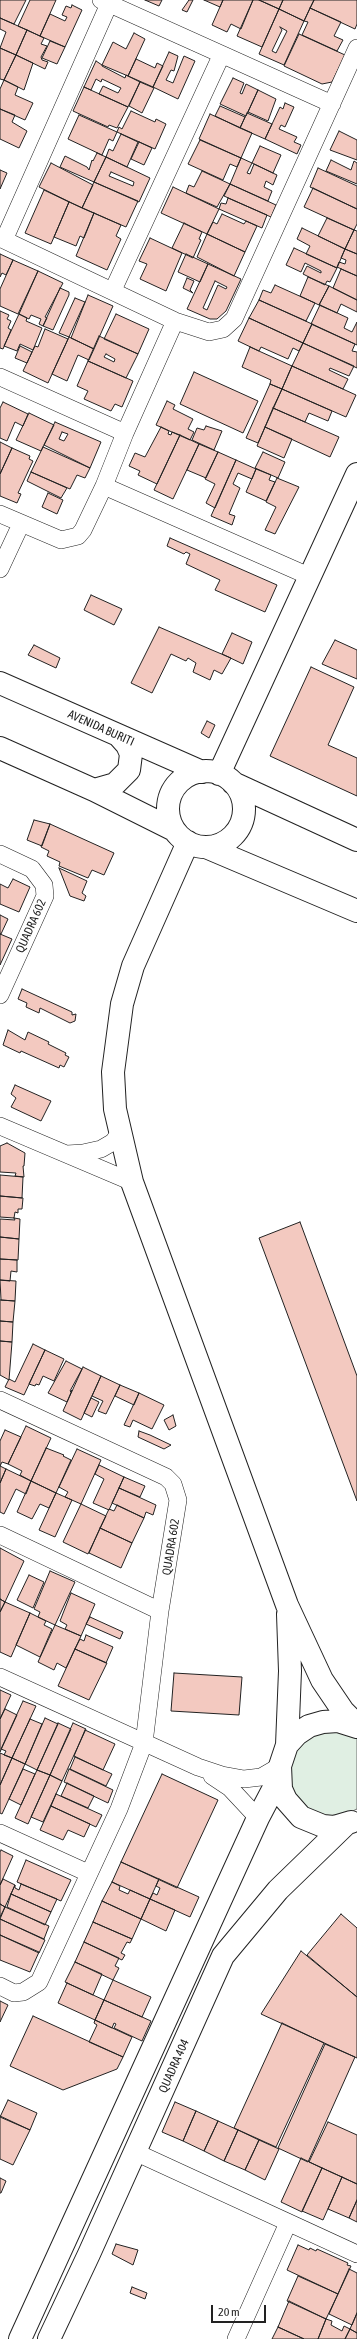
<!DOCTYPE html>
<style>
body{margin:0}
#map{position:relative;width:357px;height:2339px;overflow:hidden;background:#fff;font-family:"Asap Condensed",sans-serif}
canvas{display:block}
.scale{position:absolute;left:211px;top:2305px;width:55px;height:18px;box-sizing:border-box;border:2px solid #222;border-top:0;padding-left:5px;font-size:12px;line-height:14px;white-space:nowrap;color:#222;-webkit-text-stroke:3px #fff;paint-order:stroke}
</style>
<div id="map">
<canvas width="357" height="2339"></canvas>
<div class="scale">20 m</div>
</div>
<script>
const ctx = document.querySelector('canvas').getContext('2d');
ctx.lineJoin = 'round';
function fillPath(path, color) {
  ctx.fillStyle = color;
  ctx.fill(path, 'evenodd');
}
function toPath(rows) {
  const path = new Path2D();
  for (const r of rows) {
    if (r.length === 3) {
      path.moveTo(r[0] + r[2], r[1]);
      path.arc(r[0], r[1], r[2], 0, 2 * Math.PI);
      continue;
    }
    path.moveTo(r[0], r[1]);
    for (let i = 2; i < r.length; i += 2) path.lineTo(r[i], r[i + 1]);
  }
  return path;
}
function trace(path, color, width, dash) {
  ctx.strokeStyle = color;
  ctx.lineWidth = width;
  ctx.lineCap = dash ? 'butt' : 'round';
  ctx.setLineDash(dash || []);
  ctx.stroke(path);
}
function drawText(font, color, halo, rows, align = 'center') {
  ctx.font = font + ' "Asap Condensed",sans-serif';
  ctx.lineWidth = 3;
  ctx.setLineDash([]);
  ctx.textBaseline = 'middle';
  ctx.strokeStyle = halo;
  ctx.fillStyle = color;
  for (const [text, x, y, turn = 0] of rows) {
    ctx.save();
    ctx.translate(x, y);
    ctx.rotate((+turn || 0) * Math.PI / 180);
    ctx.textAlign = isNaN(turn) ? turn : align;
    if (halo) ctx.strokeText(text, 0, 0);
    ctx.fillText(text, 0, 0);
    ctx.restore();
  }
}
const green = toPath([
 [333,1730,357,1738,357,1809,342,1816,319,1816,300,1804,289,1784,288,1773,295,1751,311,1735,333,1730]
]);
const building = toPath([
 [0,0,26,0,14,24,0,18,0,0],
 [30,0,56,0,40,36,18,26,30,0],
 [145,0,162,0,159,6,145,0],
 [189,0,193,0,187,12,182,10,189,0],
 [204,0,223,0,220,7,204,0],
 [223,0,253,0,241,29,231,24,227,32,212,25,223,0],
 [253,0,259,0,279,9,262,47,237,36,253,0],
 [259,0,283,0,279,9,259,0],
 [283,0,314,0,304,21,279,9,283,0],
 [314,0,357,0,357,24,355,29,310,8,314,0],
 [72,5,82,10,65,47,40,36,50,14,65,21,67,17,62,15,66,6,71,8,72,5],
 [310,8,341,22,334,36,343,40,337,51,302,35,308,22,304,21,310,8],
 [279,9,304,21,284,65,259,54,279,9],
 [280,27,287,31,276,53,272,51,282,30,280,27],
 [0,18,27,30,16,55,0,48,6,32,0,29,0,18],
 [27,30,44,38,41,44,47,46,41,57,42,60,48,62,45,69,16,55,27,30],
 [134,33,145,39,128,76,102,65,113,42,126,49,134,33],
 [299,34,345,55,332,82,322,84,284,66,299,34],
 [50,41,65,47,57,64,42,58,50,41],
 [0,48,16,55,4,80,0,79,0,48],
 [169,52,178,56,174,71,171,70,166,80,173,83,184,56,195,61,178,99,153,87,169,52],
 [16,55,33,63,24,90,4,80,16,55],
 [136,59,155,68,157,63,163,66,153,87,128,76,136,59],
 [96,61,102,65,102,66,125,78,126,75,140,82,128,107,99,94,103,86,118,93,121,88,102,79,101,82,96,79,91,90,84,87,96,61],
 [233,78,244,83,240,93,242,94,246,84,258,90,246,116,220,104,233,78],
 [4,80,18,87,15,95,33,103,25,120,0,109,0,89,4,80],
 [140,82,154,88,142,113,129,106,140,82],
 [84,87,128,107,117,128,109,125,108,127,73,111,84,87],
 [258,90,276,99,268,121,248,112,258,90],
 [285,103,294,107,285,127,281,125,279,129,297,137,294,142,301,145,297,154,265,139,280,107,283,109,285,103],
 [220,106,245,117,240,128,215,116,220,106],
 [0,109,15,115,12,122,27,131,19,148,0,139,0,109],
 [131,111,155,122,156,119,166,124,155,149,117,132,119,127,122,129,131,111],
 [247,113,272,124,265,139,240,128,247,113],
 [210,114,252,133,241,158,199,139,210,114],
 [79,115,117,132,113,141,109,139,102,155,68,139,79,115],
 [339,131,357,140,357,160,330,150,339,131],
 [121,134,138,142,127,167,106,157,109,149,113,151,121,134],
 [200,140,241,158,237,167,230,164,223,180,188,164,200,140],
 [139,142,152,148,144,165,131,159,139,142],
 [260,146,281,155,273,173,252,163,260,146],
 [97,153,106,157,94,182,60,167,65,156,87,167,89,170,92,160,93,161,97,153],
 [106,157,150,178,139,202,94,182,106,157],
 [111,172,134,182,133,186,109,176,111,172],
 [241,158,252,163,247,173,250,174,254,164,277,175,273,185,266,181,264,187,272,191,268,201,230,184,241,158],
 [331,160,351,170,354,161,357,163,357,184,326,171,331,160],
 [51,163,93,185,82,208,39,187,51,163],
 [318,168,357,186,357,209,310,187,318,168],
 [0,170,7,173,0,189,0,170],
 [202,171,230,184,217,207,186,193,189,185,194,187,202,171],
 [94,182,138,201,126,227,82,208,94,182],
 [230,184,276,205,271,217,224,196,230,184],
 [173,187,219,209,207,234,161,213,173,187],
 [313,188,357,209,357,224,354,230,304,207,313,188],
 [44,190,69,202,51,244,25,233,44,190],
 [228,198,267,215,262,228,219,209,221,203,226,204,228,198],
 [69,202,94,213,84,238,80,236,76,246,54,237,69,202],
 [94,213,121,225,116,236,121,239,107,270,76,256,94,213],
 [222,214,244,224,246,221,257,226,245,252,207,234,213,222,217,224,222,214],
 [327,218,354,230,345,249,318,236,327,218],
 [184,223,202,232,199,239,201,240,193,258,172,248,184,223],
 [302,228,345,249,337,268,306,254,310,246,297,239,302,228],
 [354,230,357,231,357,254,345,249,354,230],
 [207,234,245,252,234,276,197,257,207,234],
 [150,238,182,253,166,291,140,279,147,264,139,261,150,238],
 [294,248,337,268,330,282,327,281,325,285,303,274,307,266,321,273,321,271,305,263,301,272,286,265,294,248],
 [345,249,357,254,357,276,337,267,339,262,345,264,346,260,341,258,345,249],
 [0,254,13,260,6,275,2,273,0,277,0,254],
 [186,254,208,264,200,282,178,272,186,254],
 [13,260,38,271,18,314,0,306,0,289,13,260],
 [208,264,241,279,226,311,217,319,210,319,187,309,208,264],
 [215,281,227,287,226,289,218,285,207,310,203,308,215,281],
 [341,269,357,276,357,300,333,288,341,269],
 [38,271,63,283,45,317,47,318,43,326,39,324,41,319,31,315,29,319,19,314,38,271],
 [308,277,329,286,319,305,300,296,308,277],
 [187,278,194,281,190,290,193,293,183,288,187,278],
 [275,285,315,303,306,321,259,300,263,290,271,293,275,285],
 [329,286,357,300,357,312,341,304,337,313,319,305,329,286],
 [60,288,69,292,69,295,53,330,43,326,60,288],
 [88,295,113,306,94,349,71,338,88,295],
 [75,298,85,302,69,337,59,333,75,298],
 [259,300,312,324,303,343,249,318,259,300],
 [320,305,348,318,344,328,352,332,357,322,357,345,311,324,320,305],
 [0,311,9,315,7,319,11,321,8,328,11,330,3,349,0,348,0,311],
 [19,314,27,318,26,321,42,328,33,350,20,344,17,351,4,346,19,314],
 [116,314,149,329,138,354,104,339,116,314],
 [249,318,303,343,299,351,293,348,288,359,261,347,259,351,238,341,249,318],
 [312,324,355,344,352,351,357,352,357,368,303,343,312,324],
 [45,329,68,339,48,383,23,371,35,346,38,347,45,329],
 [99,336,138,354,126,378,88,361,99,336],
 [106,354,115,359,114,362,104,357,106,354],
 [69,337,94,349,89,360,78,355,67,381,52,374,69,337],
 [303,343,354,366,349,376,330,368,329,370,348,379,343,389,292,366,303,343],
 [20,346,32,352,27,363,15,358,20,346],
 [250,347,292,366,282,389,270,384,271,380,242,367,250,347],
 [88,361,133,381,122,407,115,404,111,411,84,399,88,391,77,386,88,361],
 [292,366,356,395,346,417,282,389,292,366],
 [194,372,258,401,243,433,180,404,194,372],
 [270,384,282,389,258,443,246,438,270,384],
 [282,389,332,411,328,421,309,413,305,422,273,408,282,389],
 [167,401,175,405,173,409,193,419,188,429,194,432,190,440,156,425,167,401],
 [3,402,28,414,23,426,15,422,7,441,0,438,0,408,3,402],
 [273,408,339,437,330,457,265,427,273,408],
 [29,413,54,425,41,451,16,440,29,413],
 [55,422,101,442,90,468,44,445,55,422],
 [62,432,68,434,64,441,59,439,62,432],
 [206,426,222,431,214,450,192,440,197,428,204,430,206,426],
 [161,427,169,431,168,434,171,435,172,432,180,435,157,484,138,475,140,471,129,466,135,453,145,457,161,427],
 [265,427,292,439,284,458,257,446,265,427],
 [180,435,199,444,173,499,154,490,180,435],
 [0,442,12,448,0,474,0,442],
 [199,444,218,452,206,478,187,470,199,444],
 [43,447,90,468,85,478,77,475,70,489,31,472,43,447],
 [12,448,30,456,29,459,33,461,18,493,21,494,17,503,0,496,0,474,12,448],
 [218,452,236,460,215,508,206,503,215,484,205,479,218,452],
 [263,452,285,462,278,478,255,468,263,452],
 [236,460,256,469,252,479,238,473,233,484,240,488,229,514,235,516,232,525,211,516,236,460],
 [256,469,271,475,269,480,275,482,266,501,246,492,256,469],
 [31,472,67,488,61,498,27,481,31,472],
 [277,478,299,487,275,534,265,530,276,507,266,502,277,478],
 [48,493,63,500,57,514,42,507,48,493],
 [170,538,277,585,265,612,215,590,220,580,186,564,190,554,186,552,184,554,167,546,170,538],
 [91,595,122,609,114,625,84,610,91,595],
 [159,627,212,650,231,658,222,674,214,670,210,680,193,672,196,663,188,658,186,661,171,654,152,693,131,683,159,627],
 [232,633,252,642,243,664,222,654,232,633],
 [335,640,357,650,357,679,322,664,335,640],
 [34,645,60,658,56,668,28,655,34,645],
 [311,667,354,687,328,745,357,758,357,796,270,756,311,667],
 [207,721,215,725,209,738,201,733,207,721],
 [34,820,50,824,42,846,27,840,34,820],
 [50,824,114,853,104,875,92,870,88,878,59,866,60,862,47,856,49,851,41,847,50,824],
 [59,868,87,881,82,893,86,896,84,901,70,896,59,868],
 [13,879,30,887,19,912,0,904,0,884,8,888,13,879],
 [0,915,8,919,1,934,0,934,0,915],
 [0,934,12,939,0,965,0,934],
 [22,989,72,1012,72,1015,76,1014,75,1021,70,1023,40,1008,39,1013,26,1007,27,1003,18,999,22,989],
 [8,1030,25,1040,28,1032,49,1042,48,1044,66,1053,65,1055,69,1057,64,1067,60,1065,59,1068,21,1051,20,1053,3,1045,8,1030],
 [15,1085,51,1101,41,1121,11,1107,16,1098,11,1094,15,1085],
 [7,1143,25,1153,24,1166,23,1166,24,1177,15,1176,16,1173,0,1172,0,1146,7,1143],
 [0,1175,23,1177,22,1198,0,1196,0,1175],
 [0,1196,23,1198,22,1209,18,1209,18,1213,15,1212,14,1218,0,1217,0,1196],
 [14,1218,20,1219,19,1239,0,1237,0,1219,15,1220,14,1218],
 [300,1222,357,1376,357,1501,259,1238,300,1222],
 [0,1237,19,1239,18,1260,0,1259,0,1237],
 [0,1259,17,1260,17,1272,11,1271,10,1281,0,1280,0,1259],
 [0,1280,16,1281,15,1301,1,1300,0,1280],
 [0,1300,15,1301,13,1322,0,1321,0,1300],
 [0,1321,13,1322,12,1342,0,1341,0,1321],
 [0,1341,12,1342,9,1380,0,1375,0,1341],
 [33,1344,45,1350,24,1395,5,1387,9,1379,15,1382,33,1344],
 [45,1350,64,1359,54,1381,43,1376,39,1385,36,1384,35,1386,29,1384,45,1350],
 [66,1361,82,1369,70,1391,71,1392,72,1390,67,1402,48,1393,66,1361],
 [83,1367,101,1376,81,1420,63,1411,83,1367],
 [101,1376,120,1385,106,1414,98,1411,103,1401,92,1396,101,1376],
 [120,1385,139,1393,134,1405,115,1396,120,1385],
 [139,1393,164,1405,152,1429,133,1420,130,1427,124,1425,139,1393],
 [91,1398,99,1402,92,1417,84,1413,91,1398],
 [173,1415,176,1426,169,1430,164,1420,173,1415],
 [26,1426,51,1438,31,1481,20,1475,22,1471,8,1464,26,1426],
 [5,1430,21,1437,8,1464,2,1462,0,1466,0,1441,5,1430],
 [139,1431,150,1435,171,1445,164,1449,138,1437,139,1431],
 [46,1448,64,1455,63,1456,71,1460,56,1493,31,1481,46,1448],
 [77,1449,101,1460,81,1504,65,1497,68,1492,59,1487,77,1449],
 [99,1465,124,1477,109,1510,93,1503,104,1479,95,1474,99,1465],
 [0,1466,6,1469,0,1483,0,1466],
 [6,1469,31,1481,26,1494,16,1489,4,1514,0,1512,0,1483,6,1469],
 [124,1477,145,1486,140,1497,119,1488,124,1477],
 [31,1481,56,1493,49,1508,40,1504,32,1519,17,1512,31,1481],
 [119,1488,156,1505,153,1515,146,1512,144,1518,112,1503,119,1488],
 [56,1493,72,1500,55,1537,39,1530,56,1493],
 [81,1504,106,1516,88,1554,63,1542,81,1504],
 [117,1505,144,1518,132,1543,100,1528,109,1509,114,1511,117,1505],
 [100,1528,132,1543,121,1568,89,1553,100,1528],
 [0,1548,24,1561,5,1602,0,1599,0,1548],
 [50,1571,75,1582,55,1625,38,1617,40,1612,34,1609,50,1571],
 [29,1575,44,1582,33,1608,17,1600,29,1575],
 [71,1593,95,1604,81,1636,65,1629,67,1625,60,1621,71,1593],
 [0,1599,5,1602,0,1612,0,1599],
 [5,1602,30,1613,11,1657,0,1652,0,1612,5,1602],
 [30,1613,46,1621,44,1625,52,1629,40,1657,16,1645,30,1613],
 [90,1617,123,1632,120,1639,86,1624,90,1617],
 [55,1625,81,1636,66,1668,57,1663,54,1670,38,1662,55,1625],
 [86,1635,113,1647,106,1663,75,1649,80,1639,84,1641,86,1635],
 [75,1649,107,1663,89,1700,58,1686,75,1649],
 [174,1673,242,1677,239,1715,171,1711,174,1673],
 [0,1690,11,1695,0,1719,0,1690],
 [23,1701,36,1706,12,1758,4,1755,6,1751,1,1749,23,1701],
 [5,1709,17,1715,0,1752,0,1719,5,1709],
 [45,1718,58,1724,37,1770,25,1764,45,1718],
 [30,1719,42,1724,25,1764,12,1758,30,1719],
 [58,1723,71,1729,50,1775,37,1770,58,1723],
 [73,1723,86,1729,62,1781,50,1775,73,1723],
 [85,1730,115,1744,103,1770,74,1756,85,1730],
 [0,1753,12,1758,0,1785,0,1753],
 [75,1757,112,1774,106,1786,70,1769,75,1757],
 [12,1758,25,1764,2,1814,0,1813,0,1785,12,1758],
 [23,1769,35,1774,21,1805,9,1799,23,1769],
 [69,1769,113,1790,108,1803,64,1782,69,1769],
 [37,1770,50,1775,28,1824,15,1818,37,1770],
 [162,1774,218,1800,177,1888,121,1862,162,1774],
 [50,1775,62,1781,43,1822,31,1817,50,1775],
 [67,1783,94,1796,88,1808,61,1796,67,1783],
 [56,1794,102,1815,96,1827,51,1806,56,1794],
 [51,1806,90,1824,84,1837,68,1830,63,1840,40,1830,51,1806],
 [1,1850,13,1856,0,1885,0,1852,1,1850],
 [26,1860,71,1880,61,1901,17,1882,26,1860],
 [121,1862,159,1879,150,1899,112,1882,121,1862],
 [3,1879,15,1885,5,1907,0,1904,0,1885,3,1879],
 [159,1879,199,1897,190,1917,150,1899,153,1893,157,1895,160,1888,156,1886,159,1879],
 [112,1882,120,1886,119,1890,128,1894,130,1890,150,1899,141,1919,102,1901,112,1882],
 [21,1884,57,1899,51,1912,11,1894,15,1885,15,1888,19,1890,21,1884],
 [11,1894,51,1912,45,1925,7,1907,11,1894],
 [150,1899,175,1910,166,1931,141,1919,150,1899],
 [102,1901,141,1919,132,1939,93,1922,102,1901],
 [0,1904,5,1907,0,1917,0,1904],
 [5,1907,49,1926,44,1939,0,1919,5,1907],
 [341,1914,357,1928,357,1997,307,1955,341,1914],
 [0,1919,45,1940,39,1953,0,1935,0,1919],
 [93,1922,132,1939,130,1943,127,1942,121,1953,125,1955,122,1960,84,1942,93,1922],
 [0,1935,39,1952,30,1972,0,1960,0,1935],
 [84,1942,119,1958,115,1966,119,1968,113,1980,75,1962,84,1942],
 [301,1951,357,1997,357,2058,261,2014,301,1951],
 [75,1962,102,1974,93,1995,65,1982,75,1962],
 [113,1980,151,1997,142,2017,104,2000,113,1980],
 [67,1983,104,2000,95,2020,58,2003,67,1983],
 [104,2000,151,2021,142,2041,114,2028,116,2024,114,2023,112,2028,95,2020,104,2000],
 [0,2001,8,2005,0,2022,0,2001],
 [33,2016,123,2057,117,2069,63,2090,10,2066,33,2016],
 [95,2020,132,2037,123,2057,89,2042,97,2025,94,2023,95,2020],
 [282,2023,324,2043,276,2147,234,2128,282,2023],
 [325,2044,355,2057,308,2162,278,2148,325,2044],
 [8,2100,37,2113,30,2130,0,2117,8,2100],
 [175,2102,196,2111,183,2141,162,2132,175,2102],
 [196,2111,218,2121,204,2151,183,2141,196,2111],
 [0,2116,30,2130,13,2165,0,2159,0,2116],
 [218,2121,238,2130,224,2161,204,2151,218,2121],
 [328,2122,357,2135,357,2184,309,2162,328,2122],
 [238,2130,259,2140,245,2170,224,2161,238,2130],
 [259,2140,279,2149,265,2180,245,2170,259,2140],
 [301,2158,322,2168,302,2212,281,2202,301,2158],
 [322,2168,342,2177,323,2220,302,2211,322,2168],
 [342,2177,357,2184,357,2200,349,2218,328,2209,342,2177],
 [0,2178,6,2181,1,2193,0,2193,0,2178],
 [357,2200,357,2222,349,2218,357,2200],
 [116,2244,138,2250,133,2265,112,2254,116,2244],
 [298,2245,309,2250,310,2248,316,2251,317,2249,348,2263,347,2265,351,2266,338,2294,287,2270,298,2245],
 [349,2269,357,2273,357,2313,352,2325,329,2314,349,2269],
 [298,2276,338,2294,326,2319,287,2301,298,2276],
 [132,2287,147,2293,145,2299,130,2293,132,2287],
 [289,2301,326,2319,318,2339,304,2339,278,2327,289,2301],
 [357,2313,357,2333,350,2329,357,2313],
 [326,2319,332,2321,331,2325,342,2331,344,2326,350,2329,345,2339,318,2339,326,2319],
 [278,2327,304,2339,272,2339,278,2327],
 [350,2329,357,2333,357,2339,345,2339,350,2329]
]);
const street = toPath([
 [101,0,332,104],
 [0,238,175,321,209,332,223,329,234,319,357,48],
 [4,240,109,4],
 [113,290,221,56],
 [0,377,125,433],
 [104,486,311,577],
 [0,514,61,540,78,536,83,530,104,486,125,433,175,321],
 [0,569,21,524],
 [0,854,32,869,44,885,45,896,0,995],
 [0,1126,132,1182],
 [67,1154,83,1153,101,1149,113,1142,121,1131],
 [0,1400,166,1477,173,1484,178,1500,160,1611,144,1743,119,1809,39,1982,23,1992,14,1993,0,1986],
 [0,1535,160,1611],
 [0,1677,198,1767,222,1775,244,1779,261,1777,280,1766],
 [212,1776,230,1788,258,1818],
 [0,1833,88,1873],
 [135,2152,357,2254],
 [236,2339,288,2223]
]);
const secondary = toPath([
 [0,683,202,772],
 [0,748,94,790,174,830],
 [206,809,38],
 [219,774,357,474],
 [233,783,357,840],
 [94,790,115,784,129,770,131,754,127,745,119,736],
 [188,842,133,966,122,1004,113,1072,115,1109,132,1182,287,1605,322,1680,343,1711,357,1725],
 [206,847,357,911],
 [287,1745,290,1671,288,1614],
 [351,1822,334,1827,323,1826,301,1817,286,1800,281,1789,280,1766,287,1745,297,1734,309,1726,323,1722,338,1721,357,1727],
 [20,2339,258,1818,279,1778],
 [49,2339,89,2254,223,1956,278,1890,345,1825]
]);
const streetNames = [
 ["AVENIDA BURITI",101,728,24],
 ["QUADRA 602",31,926,-66],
 ["QUADRA 602",171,1547,-81],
 ["QUADRA 404",174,2066,-66]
];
fillPath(green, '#e0efe3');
trace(green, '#6f6f6f', 1);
fillPath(building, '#f3c9c0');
trace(building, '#222', 1);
trace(street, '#222', 18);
trace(secondary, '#222', 24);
trace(street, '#fff', 17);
trace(secondary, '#fff', 22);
drawText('12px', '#222', '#fff', streetNames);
</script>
